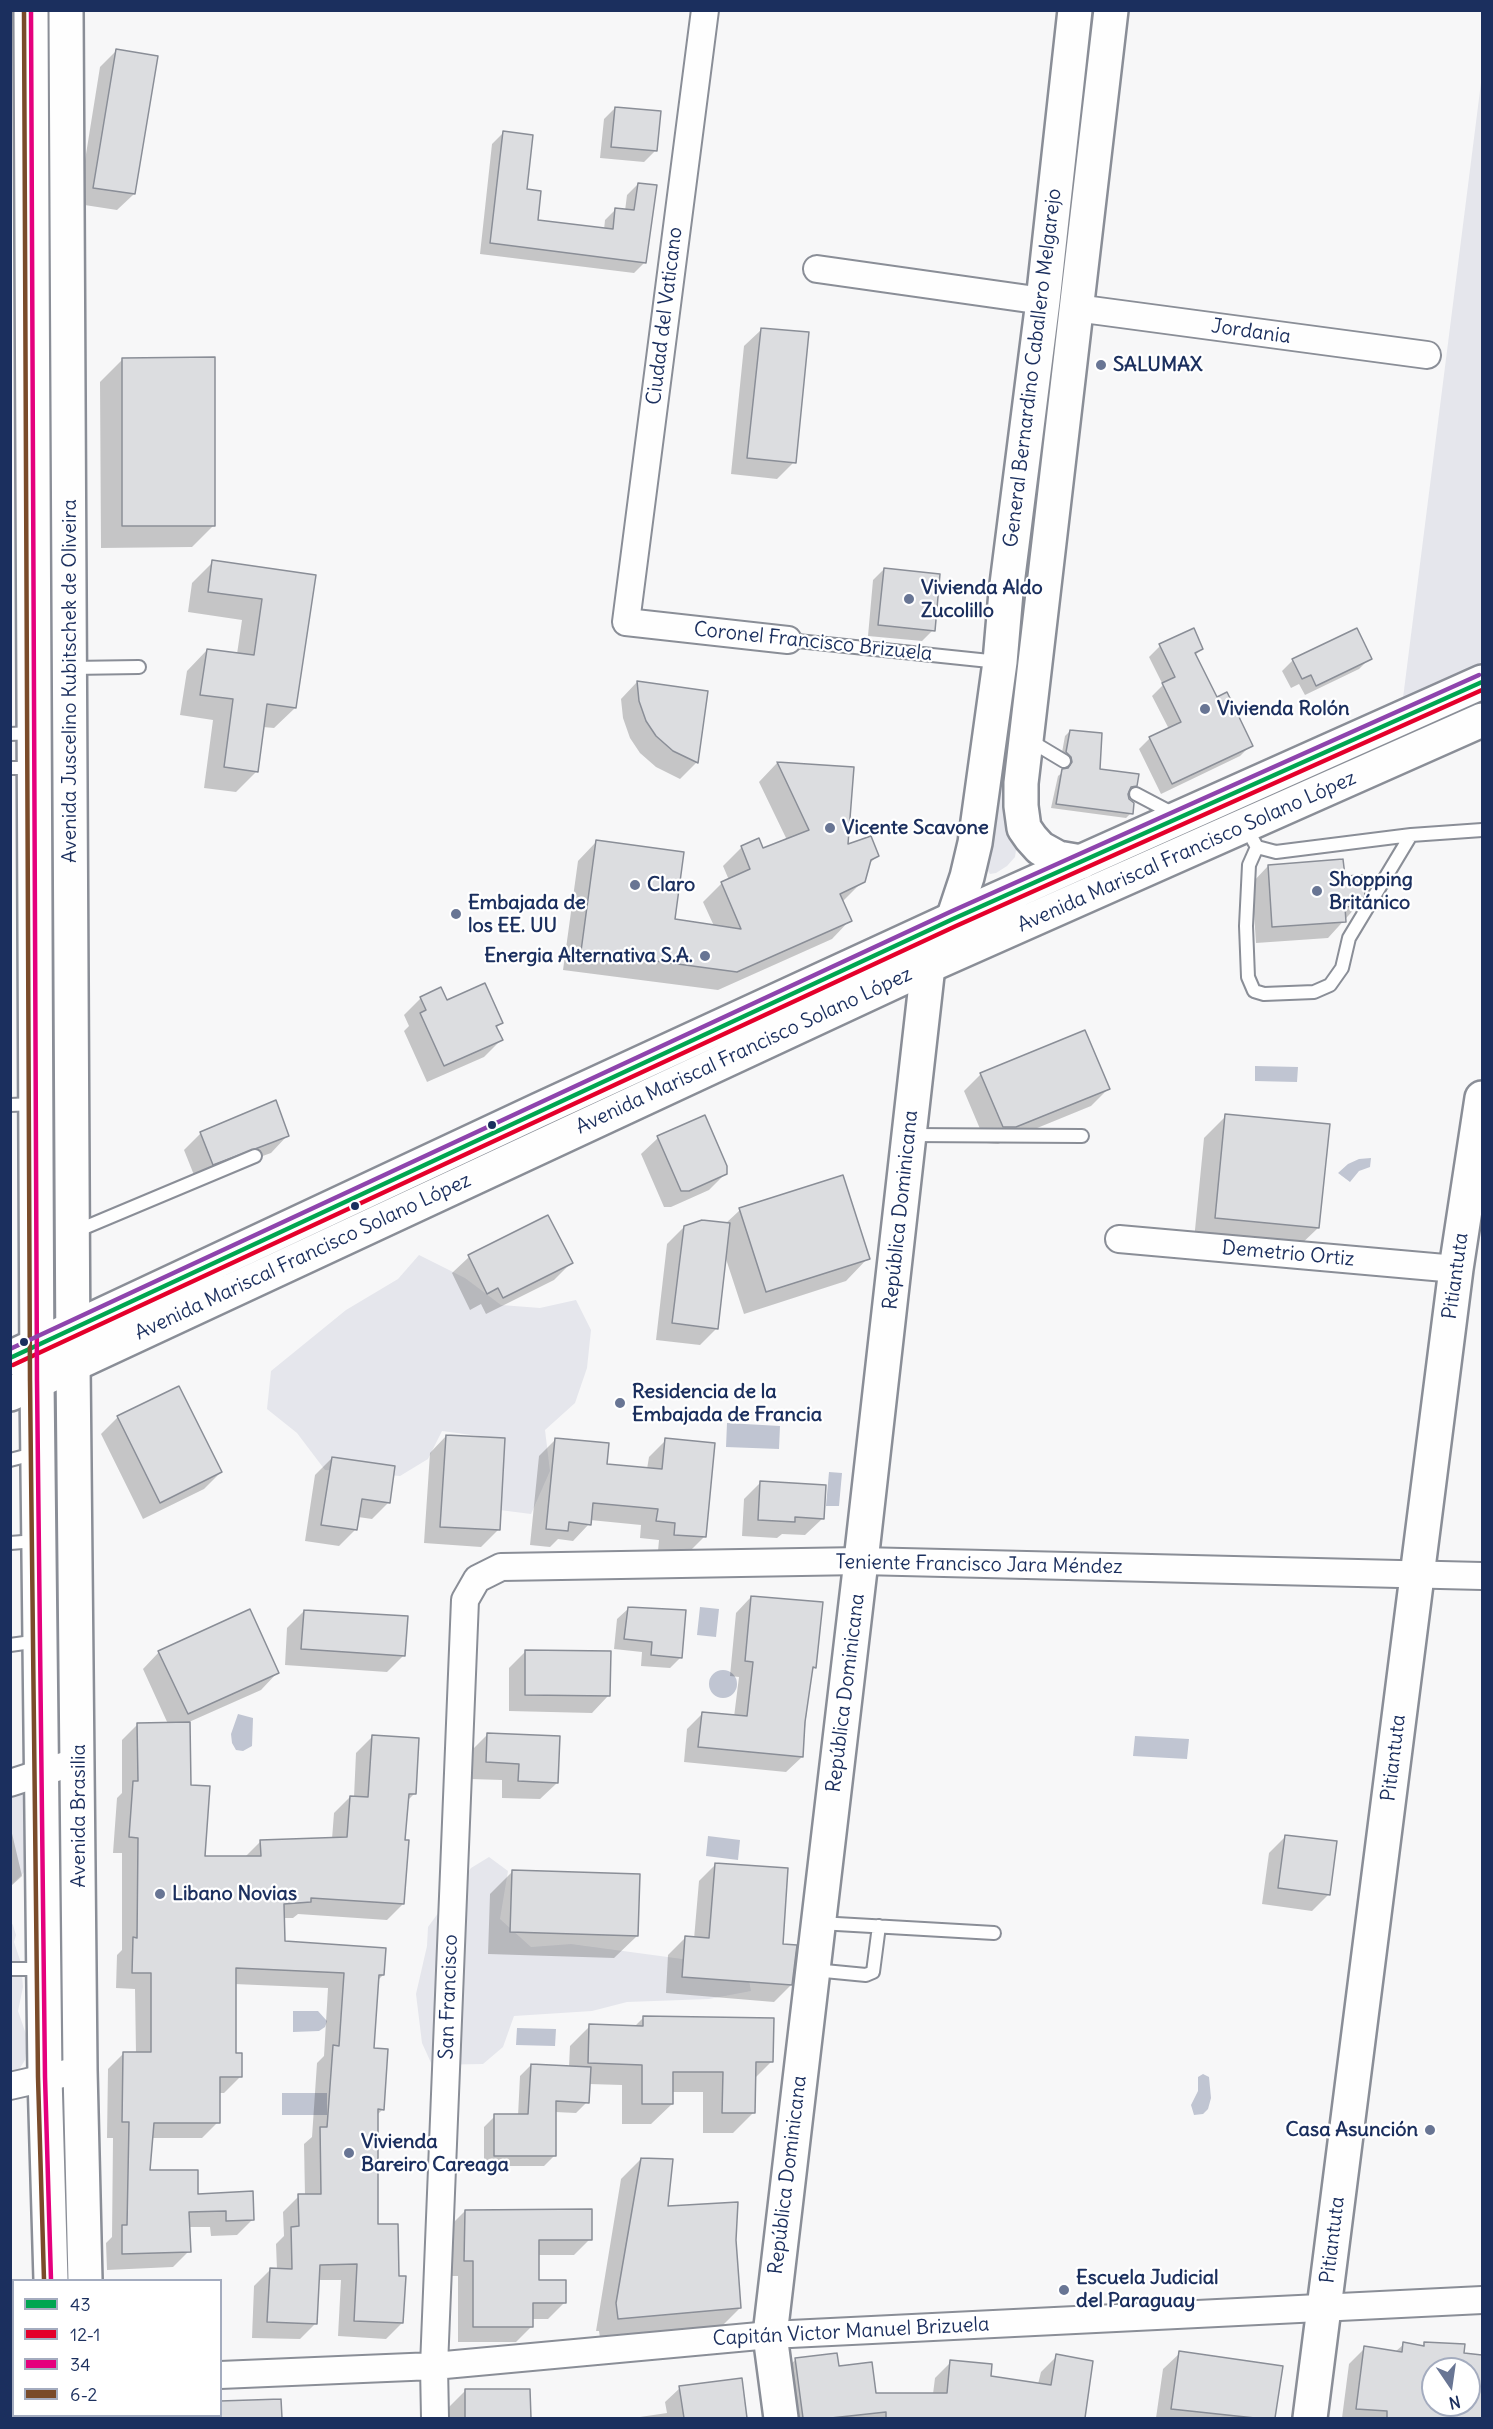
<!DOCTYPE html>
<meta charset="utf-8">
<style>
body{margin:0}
#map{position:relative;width:1493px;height:2429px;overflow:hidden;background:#f7f7f8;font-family:Delius,sans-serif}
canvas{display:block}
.frame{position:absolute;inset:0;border:12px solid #1b2f5e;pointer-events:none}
.legend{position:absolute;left:12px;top:2279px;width:210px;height:138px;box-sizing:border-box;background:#fff;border:2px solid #a4acbf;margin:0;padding:8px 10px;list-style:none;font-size:18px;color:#1b2f5e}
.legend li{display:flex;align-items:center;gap:12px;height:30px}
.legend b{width:30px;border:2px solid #a4acbf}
.north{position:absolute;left:1421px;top:2357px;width:60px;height:60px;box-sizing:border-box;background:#fff;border:2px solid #a4acbf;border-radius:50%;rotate:167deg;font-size:16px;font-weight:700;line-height:24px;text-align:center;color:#1b2f5e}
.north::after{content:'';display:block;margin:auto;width:21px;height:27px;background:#687594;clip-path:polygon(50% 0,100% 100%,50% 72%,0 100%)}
</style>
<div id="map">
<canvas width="1493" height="2429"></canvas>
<div class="frame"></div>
<ul class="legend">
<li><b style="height:8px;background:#00a651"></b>43</li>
<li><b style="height:8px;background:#e4002b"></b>12-1</li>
<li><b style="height:8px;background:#e5007d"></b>34</li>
<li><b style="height:8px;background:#7a4b2a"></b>6-2</li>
</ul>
<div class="north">N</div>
</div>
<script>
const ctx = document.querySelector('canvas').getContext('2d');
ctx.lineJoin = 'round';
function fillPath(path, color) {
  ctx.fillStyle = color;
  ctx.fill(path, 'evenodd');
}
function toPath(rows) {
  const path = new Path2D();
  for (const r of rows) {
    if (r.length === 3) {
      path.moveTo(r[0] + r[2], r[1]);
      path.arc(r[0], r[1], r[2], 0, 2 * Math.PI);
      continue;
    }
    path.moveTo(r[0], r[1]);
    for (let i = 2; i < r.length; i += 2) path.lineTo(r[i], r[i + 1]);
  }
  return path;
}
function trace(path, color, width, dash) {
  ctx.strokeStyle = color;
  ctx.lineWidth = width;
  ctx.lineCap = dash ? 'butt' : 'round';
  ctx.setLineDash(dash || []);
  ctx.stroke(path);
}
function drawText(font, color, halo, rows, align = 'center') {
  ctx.font = font + ' Delius,sans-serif';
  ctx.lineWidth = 4.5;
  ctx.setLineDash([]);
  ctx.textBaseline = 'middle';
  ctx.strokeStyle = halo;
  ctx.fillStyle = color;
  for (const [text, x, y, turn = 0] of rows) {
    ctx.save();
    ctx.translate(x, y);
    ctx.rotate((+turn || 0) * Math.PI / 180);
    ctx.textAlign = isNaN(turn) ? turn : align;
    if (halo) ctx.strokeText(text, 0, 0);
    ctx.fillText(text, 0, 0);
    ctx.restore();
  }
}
const green = toPath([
 [42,11,55,11,57,1298,53,1299],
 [1087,11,1096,11,1005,803,1005,823,1016,850,1015,857,1007,866,996,873,990,874,986,868],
 [1482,75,1482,662,1403,698],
 [419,1255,465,1278,501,1305,540,1308,576,1300,591,1330,587,1368,575,1403,545,1430,550,1471,531,1514,484,1508,503,1462,479,1436,442,1431,428,1459,400,1476,325,1470,297,1433,267,1409,271,1371,346,1310,398,1279],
 [53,1391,58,1392,61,1742,59,1743,57,1741],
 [11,1780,57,1797,62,1795,63,2058,61,2056,37,1860,11,1885],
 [489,1857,508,1871,500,1919,531,1947,571,1944,727,1965,747,1969,751,1991,709,1999,627,2002,592,2011,514,2016,503,2047,483,2064,432,2065,422,2043,416,1994,427,1946,428,1927,471,1868],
 [10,1921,13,1925,16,1935,14,1942,21,1963,23,1987,18,2011,28,2040,25,2060,15,2076,10,2077],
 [67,2114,73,2280,64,2280,61,2117]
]);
const water = toPath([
 [1255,1066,1298,1067,1297,1082,1255,1081],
 [1371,1158,1370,1167,1359,1171,1350,1182,1338,1173,1348,1164,1359,1159],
 [727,1423,780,1426,779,1449,726,1447],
 [829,1472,842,1473,839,1506,826,1506],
 [700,1607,719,1609,716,1637,697,1635],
 [723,1684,14],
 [238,1714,253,1718,252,1746,243,1751,236,1750,232,1743,231,1734],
 [1135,1736,1189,1739,1187,1759,1133,1756],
 [708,1836,740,1840,738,1860,706,1856],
 [293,2011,318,2011,327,2021,325,2027,319,2031,293,2032],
 [517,2028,556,2029,555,2046,516,2045],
 [1203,2074,1209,2077,1211,2098,1208,2109,1203,2114,1194,2115,1191,2105,1198,2091,1198,2077],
 [282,2093,327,2093,327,2115,282,2115]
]);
const shadow = toPath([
 [117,50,134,194,117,210,78,204,100,67],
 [615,108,655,151,644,162,600,158,604,119],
 [503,133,537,221,604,230,605,220,616,209,625,211,627,195,638,184,645,262,634,273,480,254,492,144],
 [761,330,794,462,777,479,731,474,744,346],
 [123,359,214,525,192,547,101,548,100,382],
 [213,562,314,576,295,708,274,728,263,727,257,771,236,792,204,788,213,720,180,715,187,671,207,650,237,654,242,620,188,612,192,583],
 [884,569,933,630,922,641,868,636,873,580],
 [1160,646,1202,649,1195,655,1216,699,1251,745,1240,756,1161,794,1139,749,1150,738,1169,729,1152,696,1163,685,1149,657],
 [1370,658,1359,669,1305,695,1299,684,1291,688,1282,671,1293,660],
 [637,682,697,762,680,779,656,767,640,753,630,738,623,718,621,699],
 [1070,731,1099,770,1136,785,1127,791,1131,813,1126,818,1051,808,1058,776,1068,768,1066,762,1061,758,1065,736],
 [777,763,852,768,846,846,877,856,868,865,863,881,842,902,850,920,832,939,718,990,563,970,578,861,596,842,673,920,714,926,703,902,722,883,729,880,723,866,741,848,758,840,762,850,787,840,759,782],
 [1268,866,1343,878,1358,905,1328,938,1256,943,1252,883],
 [421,998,446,1002,501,1023,496,1028,501,1040,484,1057,427,1082,404,1031,409,1026,404,1015],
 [981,1074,1108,1089,1091,1106,998,1144,986,1143,964,1091],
 [1226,1116,1318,1228,1295,1250,1194,1240,1204,1138],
 [201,1133,287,1136,271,1153,196,1180,184,1150],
 [658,1138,726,1173,709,1190,671,1207,664,1207,641,1154],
 [740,1210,868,1258,846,1281,744,1314,725,1256,717,1328,700,1345,656,1340,667,1244,684,1227,725,1224],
 [547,1217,571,1263,554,1280,486,1314,481,1304,470,1310,452,1273,469,1257],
 [118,1417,221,1472,204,1489,143,1519,101,1434],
 [446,1436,498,1530,481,1547,424,1543,430,1453],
 [556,1439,605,1465,647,1469,649,1457,666,1440,704,1537,687,1554,658,1551,659,1540,640,1538,641,1525,590,1520,589,1524,573,1541,558,1539,550,1547,530,1545,539,1456],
 [332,1458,389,1502,372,1519,358,1517,356,1529,339,1546,305,1541,315,1475],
 [761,1482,822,1519,805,1535,782,1534,777,1538,742,1536,744,1499],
 [751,1597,815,1667,811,1671,802,1757,786,1772,684,1762,687,1729,702,1714,734,1717,739,1677,730,1676,736,1613],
 [629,1608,681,1657,670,1668,641,1666,642,1652,614,1649,617,1619],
 [304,1611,404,1655,387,1672,285,1665,287,1628],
 [526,1651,608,1696,592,1713,509,1711,509,1668],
 [159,1652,277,1673,261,1690,189,1722,190,1786,203,1858,244,1858,261,1841,332,1839,334,1813,350,1797,354,1797,356,1753,372,1737,414,1794,407,1801,403,1904,387,1920,298,1914,293,1918,283,1918,284,1942,383,1975,378,1980,372,2049,383,2109,376,2116,376,2226,398,2277,402,2323,386,2339,338,2336,341,2280,318,2280,316,2323,300,2339,252,2338,254,2286,270,2270,277,2270,276,2244,284,2236,283,2212,299,2196,305,2196,304,2144,312,2137,317,2063,324,2056,328,1988,234,1984,235,2054,240,2077,224,2093,219,2093,218,2122,202,2138,151,2138,149,2172,253,2219,237,2235,211,2236,210,2227,188,2227,189,2251,173,2267,107,2270,106,2243,112,2237,113,2138,107,2138,108,2069,124,2053,136,2054,135,1989,116,1988,117,1955,122,1950,122,1853,113,1853,117,1798,122,1793,122,1740,138,1724,168,1724,143,1669],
 [488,1734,557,1783,540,1799,502,1798,502,1780,470,1779,471,1751],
 [10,1825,22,1876,10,1887],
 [1286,1836,1329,1894,1312,1911,1262,1904,1269,1853],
 [716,1864,791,1985,774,2002,666,1993,668,1955,685,1938,694,1939,699,1881],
 [512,1872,637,1936,614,1958,488,1954,490,1894],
 [643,2018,772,2061,754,2079,753,2113,733,2133,703,2133,703,2092,672,2092,672,2104,651,2124,622,2124,622,2085,589,2084,587,2102,576,2113,555,2112,555,2155,544,2166,484,2166,484,2127,495,2116,518,2116,520,2076,531,2065,569,2067,570,2046,590,2026,634,2027],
 [641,2159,667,2207,734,2240,740,2308,720,2328,600,2338,599,2331,596,2331,621,2179],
 [465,2211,590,2239,574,2255,538,2255,538,2282,564,2303,548,2319,532,2319,532,2326,516,2342,458,2342,458,2276,449,2276,449,2227],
 [1425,2343,1462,2355,1482,2357,1482,2418,1342,2418,1349,2364,1365,2348,1395,2352,1404,2344,1421,2347],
 [1433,2369,1469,2369,1469,2405,1433,2405],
 [1180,2353,1281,2367,1274,2418,1156,2418,1163,2369],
 [1057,2356,1091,2363,1083,2418,785,2418,780,2376,796,2359,837,2367,874,2395,933,2394,935,2378,951,2362,990,2378,1038,2384,1041,2372],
 [741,2380,745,2418,633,2418,667,2413,665,2402,680,2388],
 [466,2390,529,2390,529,2418,448,2418,448,2408],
 [280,2400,280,2418,129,2418,132,2416,220,2416]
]);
const building = toPath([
 [116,49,158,56,135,194,93,188,116,49],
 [615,107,661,111,657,151,611,147,615,107],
 [503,131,533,135,527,189,541,191,538,220,613,229,615,208,634,210,638,183,657,185,646,263,490,243,503,131],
 [761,328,809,332,796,463,747,458,761,328],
 [215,357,215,526,122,526,122,358,215,357],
 [212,560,316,575,296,708,267,704,258,772,224,767,233,699,200,695,207,649,254,655,262,599,208,592,212,560],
 [884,568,940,574,935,631,878,625,884,568],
 [1194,628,1203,649,1195,653,1217,697,1227,692,1253,746,1172,784,1149,737,1181,722,1162,683,1175,677,1159,644,1194,628],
 [1357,628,1372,659,1316,686,1311,675,1302,679,1292,659,1357,628],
 [637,681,708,691,698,763,673,751,656,736,646,721,639,701,637,681],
 [1070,730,1102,733,1100,769,1139,774,1137,786,1131,787,1128,794,1129,799,1134,803,1133,814,1056,804,1062,769,1068,768,1072,762,1071,757,1066,752,1070,730],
 [777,762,854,767,848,844,871,836,879,856,871,860,865,882,840,894,852,921,737,972,581,951,596,840,684,852,675,919,741,929,721,882,750,869,741,846,759,838,763,848,809,830,777,762],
 [1343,859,1345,876,1363,875,1365,896,1359,906,1345,907,1346,922,1272,927,1268,865,1343,859],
 [485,983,503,1023,496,1026,503,1040,444,1066,420,1013,426,1010,420,997,441,987,447,1000,485,983],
 [1085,1030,1110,1089,1016,1127,1003,1127,980,1073,1085,1030],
 [276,1100,289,1136,213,1165,200,1132,276,1100],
 [1225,1114,1330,1124,1319,1228,1215,1218,1225,1114],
 [705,1115,727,1166,727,1174,689,1191,681,1191,657,1136,705,1115],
 [843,1175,870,1259,766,1292,739,1208,843,1175],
 [548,1215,573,1263,503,1298,498,1288,487,1294,468,1255,548,1215],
 [702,1220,730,1223,718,1329,672,1323,684,1226,702,1220],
 [179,1386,222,1472,160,1503,117,1416,179,1386],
 [446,1435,505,1438,500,1530,440,1527,446,1435],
 [555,1438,609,1443,607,1464,662,1469,665,1438,715,1443,706,1537,674,1535,675,1523,656,1521,658,1509,593,1503,591,1525,569,1522,568,1531,546,1529,555,1438],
 [332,1457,395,1466,390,1503,362,1499,357,1530,321,1525,332,1457],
 [760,1481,826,1485,824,1519,795,1517,795,1522,758,1520,760,1481],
 [751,1596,823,1602,816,1668,813,1667,805,1722,803,1757,698,1747,702,1712,747,1716,753,1662,745,1661,751,1596],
 [628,1607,686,1610,682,1658,651,1655,652,1642,624,1639,628,1607],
 [250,1609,279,1673,188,1714,158,1651,250,1609],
 [304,1610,408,1616,405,1656,301,1649,304,1610],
 [525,1650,611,1651,610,1696,525,1695,525,1650],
 [190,1722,191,1785,210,1786,205,1856,261,1856,260,1840,347,1837,350,1796,368,1797,372,1735,419,1738,416,1794,409,1794,405,1840,409,1840,404,1904,311,1898,311,1902,284,1904,285,1941,386,1948,384,1975,379,1975,374,2048,388,2049,384,2110,378,2109,378,2224,398,2224,399,2276,406,2276,403,2323,354,2321,357,2264,320,2265,317,2324,267,2322,270,2268,292,2269,291,2227,299,2226,298,2194,321,2194,320,2127,327,2127,333,2045,339,2046,344,1973,236,1968,236,2053,242,2053,242,2077,220,2077,220,2123,154,2123,150,2170,198,2170,198,2194,253,2191,254,2220,226,2221,226,2211,189,2212,191,2252,122,2254,122,2225,127,2225,129,2122,122,2122,123,2052,151,2052,151,1973,132,1973,133,1937,137,1938,138,1838,129,1837,133,1781,138,1781,137,1723,190,1722],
 [487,1733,560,1736,558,1783,518,1781,519,1764,486,1762,487,1733],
 [1285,1835,1337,1841,1330,1895,1278,1888,1285,1835],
 [715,1863,788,1868,783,1944,797,1945,792,1985,682,1977,685,1936,709,1938,715,1863],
 [512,1870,640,1874,638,1936,510,1932,512,1870],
 [643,2016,774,2018,773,2062,756,2062,755,2113,722,2113,723,2072,673,2072,673,2104,642,2104,642,2065,588,2063,589,2024,643,2026,643,2016],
 [531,2064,591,2067,589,2103,556,2101,556,2156,494,2156,494,2114,528,2114,531,2064],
 [641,2158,673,2159,668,2206,738,2202,736,2240,741,2308,618,2319,616,2303,641,2158],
 [592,2209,592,2240,539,2240,539,2280,566,2280,566,2303,533,2303,533,2327,473,2327,473,2261,464,2261,465,2210,592,2209],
 [1403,2342,1424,2346,1424,2342,1465,2344,1464,2353,1482,2355,1482,2418,1387,2418,1387,2411,1356,2409,1364,2346,1402,2352,1403,2342],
 [1433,2369,1469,2369,1469,2405,1433,2405,1433,2369],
 [1179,2351,1283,2366,1275,2418,1255,2418,1171,2409,1179,2351],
 [837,2353,839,2366,872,2362,876,2393,947,2393,950,2360,992,2364,991,2376,1051,2385,1056,2354,1093,2361,1085,2418,886,2418,886,2412,831,2418,803,2418,795,2358,837,2353],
 [742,2378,747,2418,684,2418,679,2386,742,2378],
 [465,2389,530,2389,531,2418,465,2418,465,2389],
 [281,2399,282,2418,188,2418,188,2415,220,2415,220,2401,281,2399]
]);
const lane = toPath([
 [788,640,999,662],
 [71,668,139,667],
 [10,734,33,733],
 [1029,740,1064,761],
 [10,768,33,768],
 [1136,794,1174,814],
 [1253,840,1257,847,1276,852,1411,835,1482,830],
 [1257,847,1249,865,1246,926,1248,977,1254,991,1264,994,1314,992,1330,985,1342,968,1349,938,1411,835],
 [10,1105,35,1104],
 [910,1135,1082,1136],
 [74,1232,255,1156],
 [10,1460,37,1453],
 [10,1543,36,1541],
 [10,1645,39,1641],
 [819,1923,994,1933],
 [10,1969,43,1969],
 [814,1970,866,1975,873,1972,879,1926]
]);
const street = toPath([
 [705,10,626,622,788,640],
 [817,269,1043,301],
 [1076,308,1427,355],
 [1119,1239,1456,1269],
 [10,1783,78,1761],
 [10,2086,80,2070],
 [220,2375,434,2366,770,2335,1482,2300],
 [435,2418,434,2366,465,1600,477,1579,501,1567,861,1561,1482,1576]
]);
const secondary = toPath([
 [1081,862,1058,858,1040,848,1031,838,1024,828,1021,806,1021,783,1111,10],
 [781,2418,770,2335,861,1561,927,975,928,966,953,919,967,877,975,843,1000,662,1006,592,1043,301,1075,10],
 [1310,2418,1456,1269,1482,1098]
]);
const primary = toPath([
 [31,10,37,1381,45,2077,51,2280],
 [66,10,73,1364,80,2070,85,2280],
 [54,2416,54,2418],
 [88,2416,88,2418]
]);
const highway = toPath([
 [10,1358,539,1110,953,919,1482,682],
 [10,1394,928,966,1482,720]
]);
const bus1 = toPath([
 [10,1358,953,919,1482,682]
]);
const bus2 = toPath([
 [13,1365,956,926,1482,690]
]);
const bus3 = toPath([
 [31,10,37,1381,45,2077,51,2280]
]);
const bus4 = toPath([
 [24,10,30,1381,38,2077,44,2280]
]);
const bus5 = toPath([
 [10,1349,950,912,1479,675]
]);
const markers = [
 [1101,365,6,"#687594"],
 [909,599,6,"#687594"],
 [1205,709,6,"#687594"],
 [830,828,6,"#687594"],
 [635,885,6,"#687594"],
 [1317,891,6,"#687594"],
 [456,914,6,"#687594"],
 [705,956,6,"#687594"],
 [492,1125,5,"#1b2f5e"],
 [355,1206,5,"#1b2f5e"],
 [24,1342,5,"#1b2f5e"],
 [620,1403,6,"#687594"],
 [160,1894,6,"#687594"],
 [1430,2130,6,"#687594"],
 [349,2153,6,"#687594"],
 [1064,2290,6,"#687594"]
];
const streetNames = [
 ["Ciudad del Vaticano",665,316,-83],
 ["Jordania",1251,332,8],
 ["General Bernardino Caballero Melgarejo",1033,368,-83],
 ["Coronel Francisco Brizuela",813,642,6],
 ["Avenida Juscelino Kubitschek de Oliveira",70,681,-90],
 ["Avenida Mariscal Francisco Solano López",1187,852,-24],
 ["Avenida Mariscal Francisco Solano López",744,1051,-25],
 ["República Dominicana",901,1210,-84],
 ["Demetrio Ortiz",1288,1254,5],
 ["Avenida Mariscal Francisco Solano López",303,1257,-25],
 ["Pitiantuta",1456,1276,-82],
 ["Teniente Francisco Jara Méndez",979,1565,1],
 ["República Dominicana",846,1693,-83],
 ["Pitiantuta",1394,1758,-83],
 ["Avenida Brasilia",79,1816,-90],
 ["San Francisco",449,1997,-88],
 ["República Dominicana",788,2175,-83],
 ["Pitiantuta",1333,2240,-83],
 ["Capitán Victor Manuel Brizuela",851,2332,-3]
];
const poiNames = [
 ["SALUMAX",1113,365],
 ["Vivienda Aldo",921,588],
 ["Zucolillo",921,611],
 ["Vivienda Rolón",1217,709],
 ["Vicente Scavone",842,828],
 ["Shopping",1329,880],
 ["Británico",1329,903],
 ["Claro",647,885],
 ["Embajada de",468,903],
 ["los EE. UU",468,926],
 ["Energia Alternativa S.A.",693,956,"right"],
 ["Residencia de la",632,1392],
 ["Embajada de Francia",632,1415],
 ["Libano Novias",172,1894],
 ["Casa Asunción",1418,2130,"right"],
 ["Vivienda",361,2142],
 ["Bareiro Careaga",361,2165],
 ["Escuela Judicial",1076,2278],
 ["del Paraguay",1076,2301]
];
fillPath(green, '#e5e6ec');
fillPath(water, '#c0c5d2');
fillPath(shadow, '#0003');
fillPath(building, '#dcdde0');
trace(building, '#8a8e97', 1.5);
trace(lane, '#8a8e97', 16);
trace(street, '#8a8e97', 30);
trace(secondary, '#8a8e97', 38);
trace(primary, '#8a8e97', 38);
trace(highway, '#8a8e97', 38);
trace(lane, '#fefefe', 12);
trace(street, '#fefefe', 26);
trace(secondary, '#fefefe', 33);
trace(primary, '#fefefe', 33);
trace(highway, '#fefefe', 33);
trace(bus1, '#00a651', 4.5);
trace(bus2, '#e4002b', 4.5);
trace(bus3, '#e5007d', 4.5);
trace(bus4, '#7a4b2a', 4.5);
trace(bus5, '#8e44ad', 4.5);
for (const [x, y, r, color] of markers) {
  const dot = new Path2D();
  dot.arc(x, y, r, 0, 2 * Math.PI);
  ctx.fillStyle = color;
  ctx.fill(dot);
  trace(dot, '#fff', 2);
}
drawText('20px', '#1b2f5e', '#fff', streetNames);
drawText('bold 20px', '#1b2f5e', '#fff', poiNames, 'left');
</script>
